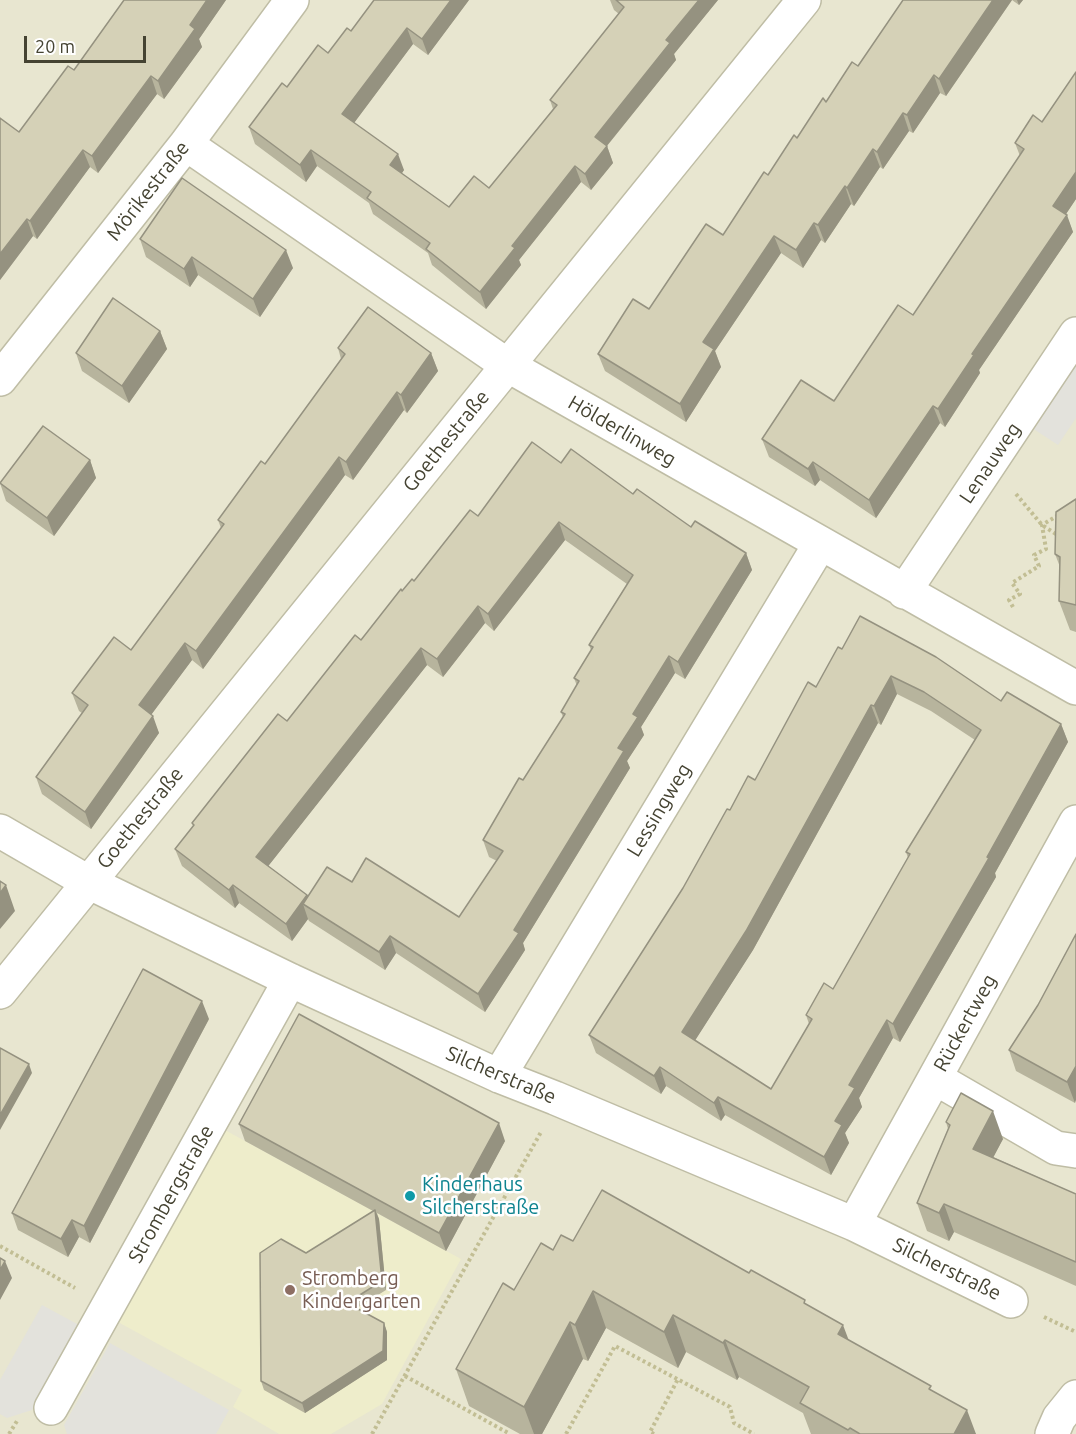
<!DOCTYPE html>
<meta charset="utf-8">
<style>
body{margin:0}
#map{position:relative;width:1076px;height:1434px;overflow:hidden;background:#f3f2e3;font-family:Ubuntu,sans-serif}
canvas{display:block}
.scale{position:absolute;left:24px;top:36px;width:122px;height:27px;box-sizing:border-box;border:3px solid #454332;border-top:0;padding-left:8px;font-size:18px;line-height:21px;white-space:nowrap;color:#454332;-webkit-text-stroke:4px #fff;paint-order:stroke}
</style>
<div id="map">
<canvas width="1076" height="1434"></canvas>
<div class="scale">20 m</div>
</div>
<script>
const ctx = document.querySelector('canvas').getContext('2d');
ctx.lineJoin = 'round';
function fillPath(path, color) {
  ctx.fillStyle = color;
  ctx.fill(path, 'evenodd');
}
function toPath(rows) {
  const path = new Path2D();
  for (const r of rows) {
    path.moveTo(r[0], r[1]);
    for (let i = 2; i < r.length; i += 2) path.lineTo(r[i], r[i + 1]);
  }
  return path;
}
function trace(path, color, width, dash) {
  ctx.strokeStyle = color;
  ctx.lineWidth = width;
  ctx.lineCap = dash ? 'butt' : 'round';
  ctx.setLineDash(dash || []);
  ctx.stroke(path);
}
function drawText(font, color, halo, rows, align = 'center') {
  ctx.font = font + ' Ubuntu,sans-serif';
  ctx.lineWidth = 5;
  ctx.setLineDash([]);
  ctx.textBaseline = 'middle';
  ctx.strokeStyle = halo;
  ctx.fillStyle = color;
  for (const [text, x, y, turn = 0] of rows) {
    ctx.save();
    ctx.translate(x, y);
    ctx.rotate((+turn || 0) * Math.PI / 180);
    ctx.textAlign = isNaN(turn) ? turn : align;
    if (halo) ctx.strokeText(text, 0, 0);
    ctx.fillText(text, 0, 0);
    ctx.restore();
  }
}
const residential = toPath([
 [0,0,1076,0,1076,1434,0,1434]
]);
const education = toPath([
 [223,1129,461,1259,382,1404,331,1434,279,1434,233,1407,242,1390,118,1322]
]);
const parking = toPath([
 [1076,357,1076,418,1058,445,1029,426],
 [42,1305,79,1325,32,1410,7,1418,0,1414,0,1380],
 [110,1343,229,1410,216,1434,67,1434,64,1425]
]);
const path = toPath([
 [1016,494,1042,525,1059,536],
 [1013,607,1009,600,1020,594,1012,583,1039,566,1034,555,1046,549,1042,525,1060,514],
 [0,1246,75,1288],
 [1044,1317,1076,1332],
 [405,1376,510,1434],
 [9,1434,17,1421],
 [372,1434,541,1132],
 [566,1434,615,1346,730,1407,734,1423,754,1434],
 [654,1434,650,1432,678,1379]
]);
const minor = toPath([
 [186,144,507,365,1076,688],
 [0,379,186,144,292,0],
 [904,592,1076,334],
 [0,831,88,882,290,980,499,1076,555,1098,854,1224,1011,1301],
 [0,992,804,0],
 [499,1076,820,544],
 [935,1078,1056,1148,1076,1151],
 [854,1224,1076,822],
 [51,1408,290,980],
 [1052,1434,1059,1418,1076,1397]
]);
const wall = toPath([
 [124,0,226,0,199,39,202,47,164,99,157,94,98,173,90,167,37,239,33,236,0,280,0,118,19,132,74,70],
 [469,0,428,55,413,44,354,123,404,170,401,174,449,207,489,188,553,109,550,100,619,14,614,10,610,0,718,0,674,54,676,60,607,146,613,163,591,190,581,182,519,260,521,265,486,309,432,265,428,253,373,214,369,203,317,166,306,182,255,144,249,127,287,87,328,53,351,31],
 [1012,0,946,96,940,93,913,133,909,131,883,169,880,167,854,206,851,204,825,243,821,240,803,268,781,253,715,351,721,367,686,422,605,371,598,354,649,309,723,235,797,138,826,102,858,66],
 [1012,0,1023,0,1019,5],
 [1076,72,1076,199,1066,214,1073,232,979,370,980,373,945,427,940,423,876,518,820,480,815,486,769,457,762,439,834,401,913,315,1020,156,1015,143,1042,122],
 [140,239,293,268,260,317,198,275,190,287,146,257],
 [160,331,167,349,129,403,82,371,76,353],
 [338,348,431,353,438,371,407,413,404,410,353,480,345,475,203,669,192,660,151,715,159,733,91,829,42,794,36,777,82,713,79,711,72,693,131,650,221,528,218,520,265,464,341,359],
 [90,460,96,478,54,536,6,501,0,483],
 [561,463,633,494,691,527,746,553,752,570,685,679,675,673,641,727,644,735,627,761,630,768,523,943,525,950,485,1012,396,953,385,970,309,921,308,919,292,941,239,903,235,908,182,866,175,849,193,826,192,823,287,721,361,640,402,591,414,581,478,516],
 [565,540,627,584,589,645,591,650,574,678,577,686,561,712,563,717,523,780,483,840,489,857,497,861,459,917,352,882,308,896,307,895,268,866,427,665,443,677,485,623,494,631],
 [1076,499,1076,632,1070,630,1059,601,1060,567,1055,554],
 [842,649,1001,701,1061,724,1068,742,995,873,996,877,900,1042,893,1038,859,1098,862,1107,845,1133,849,1143,831,1175,725,1115,721,1121,666,1086,661,1094,596,1053,589,1035,683,888,730,810,755,780,816,687],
 [897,694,931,711,975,740,906,852,908,858,833,989,806,1015,809,1024,771,1089,695,1040,753,950,878,723,881,725],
 [1076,934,1075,1103,1016,1071,1009,1050,1038,1005],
 [209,1019,90,1243,79,1237,68,1257,18,1230,12,1213],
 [946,1122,1003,1139,993,1157,1076,1194,1076,1286,954,1232,949,1241,927,1231,917,1203,948,1129],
 [239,1124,505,1141,446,1251,377,1213,379,1219,386,1290,357,1308,384,1323,387,1332,387,1360,305,1413,264,1390,261,1381,306,1253,373,1211,245,1141],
 [573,1241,749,1273,807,1305,849,1341,933,1391,976,1434,811,1434,803,1413,739,1377,737,1380,686,1352,678,1368,606,1328,588,1361,583,1359,542,1434,520,1434,469,1406,456,1369,514,1290,553,1250]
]);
const shadedWall = toPath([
 [207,0,226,0,199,39,202,47,164,99,158,81,190,25],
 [451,0,469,0,428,55,422,39],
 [699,0,718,0,674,54,676,60,601,153,595,137,666,40],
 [993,0,1012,0,946,96,939,79],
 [1017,0,1023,0,1019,5],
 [407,28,413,44,348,131,342,114],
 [934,75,940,93,913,133,907,115],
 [151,76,157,94,98,173,92,156],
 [903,113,909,131,883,169,877,152],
 [607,146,613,163,591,190,585,174],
 [873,149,880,167,854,206,847,188],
 [83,150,90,167,37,239,30,221],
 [311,150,317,166,306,182,300,165],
 [398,154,404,170,396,182,390,165],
 [575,166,581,182,519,260,521,265,486,309,480,292,512,246],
 [1076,172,1076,199,1060,223,1053,206],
 [845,186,851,204,825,243,818,225],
 [1067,215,1073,232,979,370,980,373,945,427,938,409,972,354],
 [27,219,33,236,0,280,0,254],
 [814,223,821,240,803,268,796,250],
 [774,236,781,253,715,351,721,367,686,422,680,404,703,342],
 [286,250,293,268,260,317,253,299],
 [192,257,198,275,190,287,184,269],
 [160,331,167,349,129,403,122,386],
 [431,353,438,371,407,413,401,395],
 [397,392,404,410,353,480,346,462],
 [933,406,940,423,876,518,869,500],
 [339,457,345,475,203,669,196,651],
 [90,460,96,478,54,536,47,518],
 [813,462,820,480,815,486,808,469],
 [559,522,565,540,494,631,488,614],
 [746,553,752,570,685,679,678,662],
 [478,606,485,623,443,677,437,659],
 [185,643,192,660,145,723,139,705],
 [421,648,427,665,262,874,256,857],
 [669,656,675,673,641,727,644,735,627,761,630,768,523,943,525,950,485,1012,478,994,514,930,618,748,633,714],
 [891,676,897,694,881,725,874,706],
 [871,705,878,723,753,950,689,1050,682,1032],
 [153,716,159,733,91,829,85,812],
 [1061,724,1068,742,995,873,996,877,900,1042,893,1024],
 [6,885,15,911,0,929,0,893],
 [233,885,239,903,235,908,229,890],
 [307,895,313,911,303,904,308,919,292,941,286,924],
 [390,936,396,953,385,970,379,952],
 [202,1001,209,1019,90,1243,84,1226],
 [887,1020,893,1038,859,1098,862,1107,845,1133,849,1143,831,1175,824,1157,835,1121,849,1085],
 [29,1064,32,1073,0,1130,0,1115],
 [1076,1066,1076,1100,1075,1103,1067,1082],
 [660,1067,666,1086,661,1094,654,1076],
 [718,1097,725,1115,721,1121,714,1103],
 [993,1111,1003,1139,983,1177,973,1149],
 [499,1123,505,1141,446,1251,439,1233],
 [944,1204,954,1232,949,1241,939,1213],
 [375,1210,379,1219,386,1290,382,1281],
 [72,1220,79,1237,68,1257,61,1239],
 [5,1261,12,1278,0,1300,0,1270],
 [593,1291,606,1328,588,1361,575,1325],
 [673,1315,686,1352,678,1368,664,1332],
 [570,1322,583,1359,542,1434,534,1434,524,1407],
 [384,1323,387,1332,387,1360,305,1413,302,1403],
 [843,1325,857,1362,838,1334],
 [725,1340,739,1377,737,1380,723,1343],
 [967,1410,976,1434,954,1434]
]);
const building = toPath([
 [124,0,207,0,190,25,195,29,158,81,151,76,92,156,83,150,30,221,27,219,0,254,0,118,19,132,68,66,74,70,124,0],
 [374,0,451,0,422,39,407,28,342,114,398,154,390,165,449,207,474,176,489,188,557,105,550,100,624,7,616,0,699,0,666,40,670,43,595,137,607,146,585,174,575,166,512,246,515,248,480,292,426,249,430,243,367,198,371,192,311,150,300,165,249,127,282,83,287,87,318,45,328,53,347,28,351,31,374,0],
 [903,0,993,0,939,79,934,75,907,115,903,113,877,152,873,149,847,188,845,186,818,225,814,223,796,250,774,236,703,342,714,349,680,404,598,354,633,299,649,309,706,224,723,235,764,172,768,175,794,135,797,138,823,98,826,102,852,62,858,66,903,0],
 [1076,72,1076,172,1053,206,1067,215,972,354,974,355,938,409,933,406,869,500,813,462,808,469,762,439,801,380,834,401,898,305,913,315,1024,149,1015,143,1033,115,1042,122,1076,72],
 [182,178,286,250,253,299,192,257,184,269,140,239,182,178],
 [113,298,160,331,122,386,76,353,113,298],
 [368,307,431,353,401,395,397,392,346,462,339,457,196,651,185,643,139,705,153,716,85,812,36,777,88,705,72,693,114,637,131,650,224,524,218,520,261,461,265,464,345,354,338,348,368,307],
 [43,426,90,460,47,518,0,483,43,426],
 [532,442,561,463,571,449,633,494,637,489,691,527,695,521,746,553,678,662,669,656,633,714,638,717,618,748,624,751,514,930,519,933,478,994,390,936,379,952,303,904,327,867,352,882,366,858,459,917,503,851,483,840,519,778,523,780,565,714,561,712,579,681,574,678,593,647,589,645,633,575,559,522,488,614,478,606,437,659,421,648,256,857,307,895,286,924,233,885,229,890,175,849,194,825,192,823,278,714,287,721,355,635,361,640,401,589,402,591,412,579,414,581,470,510,478,516,532,442],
 [1076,499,1076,605,1059,601,1060,557,1055,554,1056,512,1076,499],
 [860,616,936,657,1001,701,1007,692,1061,724,987,857,989,858,893,1024,887,1020,849,1085,855,1088,835,1121,842,1125,824,1157,718,1097,714,1103,660,1067,654,1076,589,1035,683,888,727,809,730,810,748,776,755,780,808,682,816,687,838,647,842,649,860,616],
 [891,676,924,692,981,730,906,852,910,854,833,989,824,983,806,1015,812,1019,771,1089,682,1032,746,931,871,705,874,706,891,676],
 [0,881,6,885,0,893,0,881],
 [1076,934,1076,1066,1067,1082,1009,1050,1038,1005,1076,934],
 [143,969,202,1001,84,1226,72,1220,61,1239,12,1213,143,969],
 [299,1014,499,1123,439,1233,239,1124,299,1014],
 [0,1048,29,1064,0,1115,0,1048],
 [961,1093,993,1111,973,1149,1076,1194,1076,1262,944,1204,939,1213,917,1203,950,1125,946,1122,961,1093],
 [602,1190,749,1273,751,1270,805,1300,804,1303,843,1325,838,1334,931,1386,929,1389,967,1410,954,1434,860,1434,850,1428,848,1430,800,1403,809,1387,725,1340,723,1343,673,1315,664,1332,593,1291,575,1325,570,1322,524,1407,456,1369,503,1283,514,1290,541,1243,553,1250,561,1235,573,1241,602,1190],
 [375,1210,382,1281,347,1303,384,1323,383,1351,302,1403,261,1381,260,1253,281,1239,306,1253,375,1210],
 [0,1258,5,1261,0,1270,0,1258]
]);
const markers = [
 [410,1196,6,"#0f9aa8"],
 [290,1290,6,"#8d6e63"]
];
const streetNames = [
 ["Mörikestraße",148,191,-52],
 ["Hölderlinweg",622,431,30],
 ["Goethestraße",446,441,-51],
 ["Lenauweg",990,463,-56],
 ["Lessingweg",659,810,-59],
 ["Goethestraße",140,818,-51],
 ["Rückertweg",965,1023,-61],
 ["Silcherstraße",501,1075,23],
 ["Strombergstraße",171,1194,-61],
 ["Silcherstraße",947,1269,26]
];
const cultureNames = [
 ["Kinderhaus",422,1184],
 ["Silcherstraße",422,1207]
];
const educationNames = [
 ["Stromberg",302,1278],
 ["Kindergarten",302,1301]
];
fillPath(residential, '#e8e6d0');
fillPath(education, '#eeedcb');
fillPath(parking, '#e3e2dc');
trace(minor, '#bfbda5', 36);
trace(path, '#c2be94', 4, [3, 3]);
trace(minor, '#fff', 33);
fillPath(wall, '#b7b49d');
fillPath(shadedWall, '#959280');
fillPath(building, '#d5d1b7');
trace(building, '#959280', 1.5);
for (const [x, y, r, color] of markers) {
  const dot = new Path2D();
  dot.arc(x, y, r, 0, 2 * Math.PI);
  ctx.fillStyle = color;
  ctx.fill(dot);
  trace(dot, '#fff', 2);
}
drawText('20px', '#454332', '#fff', streetNames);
drawText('20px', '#0d838f', '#fff', cultureNames, 'left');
drawText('20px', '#785e54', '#fff', educationNames, 'left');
</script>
